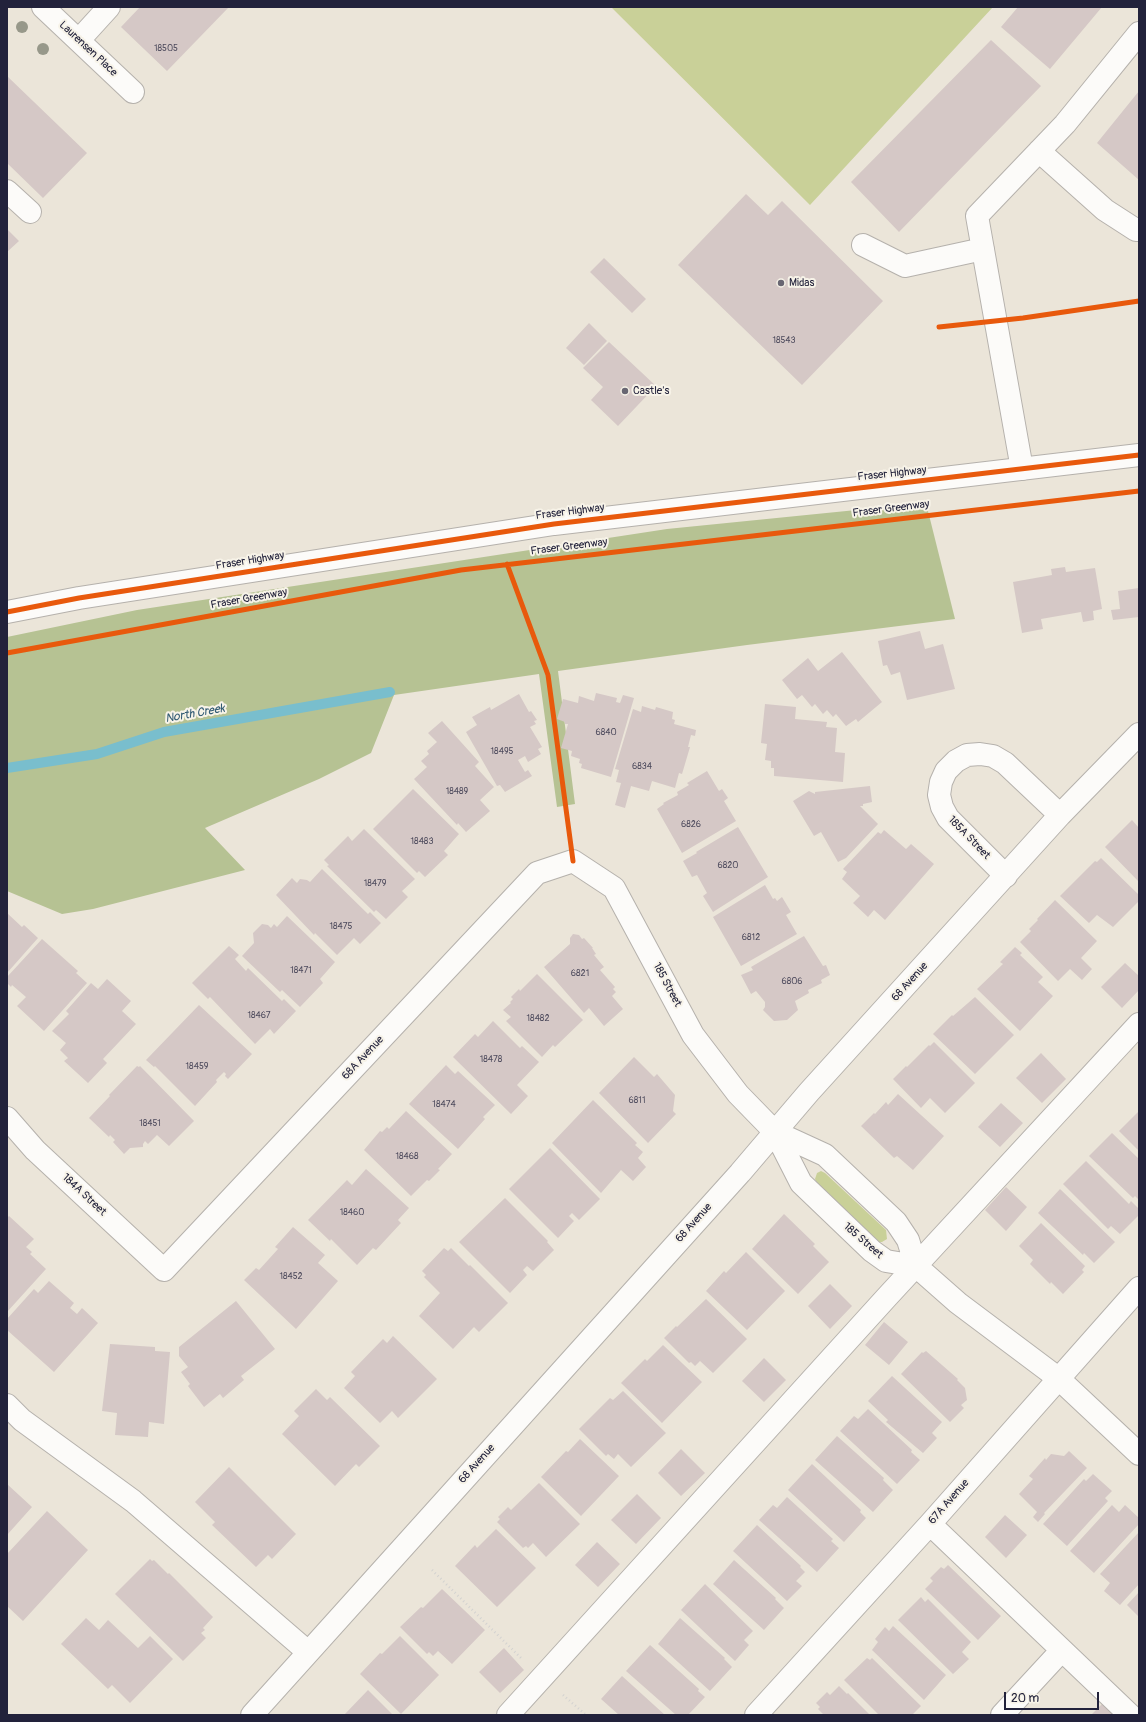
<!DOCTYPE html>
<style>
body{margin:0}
#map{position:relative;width:1146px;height:1722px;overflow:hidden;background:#ebe5d9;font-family:Pangolin,sans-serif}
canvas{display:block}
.frame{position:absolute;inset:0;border:8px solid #22223b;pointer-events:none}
.scale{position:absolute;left:1004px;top:1692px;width:95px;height:18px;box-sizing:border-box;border:2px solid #22223b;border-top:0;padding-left:5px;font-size:12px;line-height:14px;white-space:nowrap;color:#22223b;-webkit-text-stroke:3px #f7f3e8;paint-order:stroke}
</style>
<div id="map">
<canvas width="1146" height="1722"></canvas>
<div class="frame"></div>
<div class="scale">20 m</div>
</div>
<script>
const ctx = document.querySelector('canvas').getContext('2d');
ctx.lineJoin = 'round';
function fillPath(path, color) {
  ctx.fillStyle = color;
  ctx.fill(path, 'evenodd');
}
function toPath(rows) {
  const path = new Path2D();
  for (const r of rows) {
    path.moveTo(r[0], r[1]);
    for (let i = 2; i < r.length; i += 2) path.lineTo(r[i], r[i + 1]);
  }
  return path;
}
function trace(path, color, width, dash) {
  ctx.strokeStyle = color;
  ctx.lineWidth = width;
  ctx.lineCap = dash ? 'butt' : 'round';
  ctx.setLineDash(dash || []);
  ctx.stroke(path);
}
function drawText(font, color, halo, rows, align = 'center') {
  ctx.font = font + ' Pangolin,sans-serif';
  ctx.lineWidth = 4;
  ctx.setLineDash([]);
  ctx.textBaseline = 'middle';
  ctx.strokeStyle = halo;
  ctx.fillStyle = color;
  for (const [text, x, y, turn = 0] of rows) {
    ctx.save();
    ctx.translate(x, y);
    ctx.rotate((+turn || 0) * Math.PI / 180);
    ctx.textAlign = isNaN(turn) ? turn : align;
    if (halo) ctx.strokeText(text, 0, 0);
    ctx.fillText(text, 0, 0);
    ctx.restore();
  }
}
const green = toPath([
 [611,7,993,7,810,205],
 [821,1171,825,1173,886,1230,887,1239,882,1242,878,1242,817,1183,815,1179,817,1173]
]);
const forest = toPath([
 [926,503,955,619,747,645,558,671,575,804,557,807,539,674,394,695,371,753,319,779,205,828,245,870,93,909,62,914,7,891,7,637,137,610,667,529]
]);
const stream = toPath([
 [7,768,97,754,164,732,390,692]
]);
const building = toPath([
 [140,7,229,7,167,71,121,27],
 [1018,7,1102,7,1050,69,1001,27],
 [991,40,1041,86,899,232,851,182],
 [7,76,87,153,43,198,7,163],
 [1139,91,1139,180,1097,143],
 [746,194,768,215,782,201,883,301,802,385,678,265],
 [7,229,19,241,7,252],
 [604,258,646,299,632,313,590,272],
 [589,323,607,341,584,365,566,348],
 [609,342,656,386,618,426,591,400,603,387,583,368],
 [1065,567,1066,572,1095,568,1102,609,1093,611,1094,620,1083,622,1081,612,1041,619,1043,629,1022,633,1013,582,1052,575,1051,569],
 [1139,588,1139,617,1113,620,1111,610,1120,609,1118,591],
 [920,631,925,649,943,644,955,689,907,700,900,672,891,675,887,665,883,666,878,641],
 [842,652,882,702,858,722,856,719,846,726,836,714,833,717,827,710,823,714,815,704,812,707,802,695,797,699,782,680,808,658,818,671],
 [596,693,617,698,616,702,620,703,623,695,634,698,611,777,581,768,582,764,579,763,580,759,571,756,572,751,561,748,568,724,565,724,565,722,557,719,563,699,578,703,579,696,594,701],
 [519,694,529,712,531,711,537,720,534,721,536,724,530,727,542,747,538,749,541,754,528,762,525,756,518,760,525,772,528,770,532,776,505,792,500,785,497,786,466,732,477,725,472,717,490,707,491,710],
 [765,704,796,707,795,719,827,722,826,727,837,728,835,752,845,753,843,782,774,776,774,768,771,768,771,761,765,760,767,744,761,743],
 [642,706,655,710,656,707,673,712,672,719,675,720,674,724,696,730,695,736,691,735,688,747,690,747,682,774,679,773,675,788,652,781,649,791,631,786,625,808,615,805,621,783,616,782,619,770,615,769,633,709,641,712],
 [442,721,479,762,475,766,494,787,480,800,490,811,466,832,458,823,457,825,414,779,427,767,421,761,429,754,427,751,437,742,428,733],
 [707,771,719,791,722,789,728,798,724,801,736,821,682,853,657,809,664,804,663,803,678,795,677,792,689,785,687,783],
 [870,786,872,802,863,804,863,806,860,806,878,824,846,858,838,862,821,832,814,836,793,801,809,791,815,794,815,792],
 [413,789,459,834,444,851,448,855,425,877,419,871,417,873,373,829],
 [1132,820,1139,828,1139,882,1105,847],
 [738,827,768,877,713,912,703,896,707,893,697,875,692,877,683,861,697,853,696,852],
 [364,829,415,879,402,891,408,897,386,919,376,910,374,912,327,866,329,865,324,860,348,836,352,841],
 [884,830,906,849,911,844,934,864,885,920,874,910,868,917,853,903,860,896,842,879,847,872,843,869,878,832,881,834],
 [1101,858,1139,895,1139,901,1113,927,1097,915,1089,923,1060,896,1095,861,1097,862],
 [322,869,368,914,370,912,381,923,360,944,354,938,337,955,315,933,314,935,276,895,292,878,297,883,300,879,307,880,310,882],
 [765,885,773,899,775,898,777,901,782,897,791,912,786,915,797,934,741,966,713,917],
 [1055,900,1097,941,1081,958,1092,969,1082,980,1070,969,1058,981,1020,942,1031,931,1029,929,1038,920,1037,919],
 [7,913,22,927,24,925,38,938,7,973],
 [287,916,335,962,320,979,323,983,300,1007,282,990,280,992,242,956,254,943,253,933,262,924,268,925,271,928,274,924,277,927],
 [573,934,579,935,582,939,584,938,593,948,592,948,596,954,594,955,604,967,600,970,615,987,613,989,616,992,612,996,623,1009,604,1026,589,1008,584,1013,544,967,570,944,570,938],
 [804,936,823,966,826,965,830,975,821,980,822,983,808,990,809,993,795,1001,798,1010,787,1020,774,1021,763,1010,765,1007,765,1002,756,991,751,994,741,975,753,970,751,967],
 [42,939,78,971,76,973,87,983,44,1031,17,1006,26,997,12,985,11,987,7,983,7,977],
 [229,946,239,955,235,959,246,971,248,968,282,1001,284,999,296,1011,274,1034,270,1029,255,1044,210,997,208,999,192,983],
 [1015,947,1022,953,1020,955,1043,977,1038,982,1053,996,1020,1031,977,989,1003,964,1000,962],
 [1125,963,1139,976,1139,990,1122,1008,1101,987],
 [537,974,583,1020,555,1047,553,1045,542,1057,506,1021,511,1017,503,1010,511,1003,510,1002,513,999,511,997,519,989,520,991],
 [107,979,131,1001,122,1011,136,1024,103,1059,107,1063,88,1083,64,1061,68,1058,60,1050,66,1043,52,1031,69,1014,66,1011,91,983,98,989],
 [975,997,1014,1035,975,1074,933,1034,952,1015,953,1016],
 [199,1005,252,1054,228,1079,225,1076,226,1074,224,1072,216,1080,217,1082,195,1106,155,1066,154,1067,146,1060],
 [493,1021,520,1048,522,1046,539,1062,517,1085,528,1096,511,1114,453,1057,475,1034,478,1037],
 [934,1042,975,1083,945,1113,930,1098,921,1108,893,1079,906,1066,907,1067,929,1045,930,1046],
 [1041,1053,1066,1079,1042,1103,1016,1078],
 [634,1057,654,1077,657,1074,675,1095,673,1111,676,1114,648,1143,599,1093],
 [446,1065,455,1074,458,1071,495,1105,483,1117,485,1119,458,1149,409,1104],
 [137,1066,139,1067,140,1066,194,1121,169,1146,157,1135,148,1144,145,1141,143,1144,143,1147,130,1148,124,1154,113,1142,115,1140,110,1135,109,1137,89,1118,110,1096,109,1095],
 [898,1094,944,1136,913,1170,897,1156,894,1158,861,1126,874,1113,875,1114,886,1102,888,1105],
 [593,1100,637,1143,635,1145,643,1152,638,1158,646,1167,633,1181,621,1170,601,1193,552,1143],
 [1001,1103,1023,1123,1000,1147,978,1127],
 [406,1111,452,1154,438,1169,440,1170,429,1181,427,1180,411,1196,364,1150,380,1131,382,1132,387,1127,389,1129],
 [1139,1111,1139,1151,1119,1131],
 [1112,1133,1139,1159,1139,1200,1135,1196,1133,1198,1089,1156],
 [550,1148,600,1199,579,1220,572,1213,569,1216,574,1221,558,1238,509,1189],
 [1086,1161,1129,1204,1131,1201,1139,1209,1139,1215,1120,1234,1111,1226,1108,1229,1063,1184],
 [366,1169,409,1208,398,1220,401,1223,376,1250,373,1248,357,1265,331,1239,330,1241,308,1220,347,1180,352,1185],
 [1006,1187,1027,1207,1006,1231,985,1210],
 [1060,1189,1115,1242,1094,1263,1084,1253,1083,1255,1038,1213],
 [505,1198,548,1241,547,1242,554,1250,533,1271,527,1266,523,1270,527,1275,510,1293,459,1242],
 [784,1214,815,1244,813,1246,829,1262,798,1294,752,1249],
 [9,1216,34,1239,26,1247,32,1252,30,1254,46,1269,7,1312,7,1218],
 [1041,1223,1085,1266,1082,1270,1084,1272,1063,1294,1051,1282,1050,1284,1030,1264,1033,1260,1019,1246],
 [293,1227,325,1255,318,1263,338,1281,296,1329,244,1280,256,1268,259,1270,278,1249,275,1247],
 [444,1248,448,1251,451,1248,469,1266,470,1265,508,1303,479,1332,474,1327,453,1349,419,1316,440,1293,424,1277,426,1275,422,1271],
 [746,1252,785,1291,747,1330,706,1291,724,1271,726,1273],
 [49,1281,74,1303,70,1308,77,1314,82,1308,98,1323,54,1372,7,1330,7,1319,34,1289,38,1293],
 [830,1284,852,1306,830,1329,808,1306],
 [706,1299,747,1339,713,1373,700,1361,695,1366,691,1362,689,1363,664,1338,676,1326,677,1327],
 [236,1301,275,1349,241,1376,244,1380,223,1398,220,1394,204,1407,188,1386,190,1384,181,1372,188,1367,179,1356,179,1347],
 [884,1322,908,1342,889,1365,865,1345],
 [393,1336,437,1379,398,1418,392,1411,380,1423,344,1388,355,1376,351,1372,383,1339,387,1343],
 [110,1344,155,1347,155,1351,170,1352,164,1424,149,1422,148,1437,115,1435,117,1413,102,1411],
 [663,1345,702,1382,662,1423,621,1383,645,1359,647,1361],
 [926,1351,958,1379,957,1380,965,1388,967,1400,961,1405,964,1408,950,1422,901,1374,922,1352,923,1353],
 [764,1358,786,1380,764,1402,742,1381],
 [892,1376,942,1422,932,1433,937,1438,923,1453,886,1422,888,1420,868,1401],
 [316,1389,327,1400,330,1397,380,1446,359,1467,356,1464,335,1486,282,1434,299,1416,294,1411],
 [623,1391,666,1433,631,1467,618,1454,614,1459,608,1454,606,1456,579,1429,610,1398,613,1400],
 [868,1409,912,1450,911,1452,920,1460,897,1484,840,1431,854,1416,858,1419],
 [837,1436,884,1478,883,1480,893,1490,873,1512,815,1460],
 [580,1439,619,1476,581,1516,541,1477,566,1451,568,1452],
 [681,1449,705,1473,681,1496,658,1473],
 [1069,1451,1087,1468,1044,1513,1045,1514,1038,1522,1033,1517,1037,1512,1019,1494,1033,1479,1029,1476,1045,1458,1046,1460,1051,1454,1064,1456],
 [812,1464,861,1510,860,1512,866,1518,844,1542,788,1490],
 [229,1467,296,1534,272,1559,268,1555,256,1567,212,1525,215,1522,195,1502],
 [1093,1474,1112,1491,1105,1498,1108,1501,1067,1546,1043,1524,1084,1479,1086,1481],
 [539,1483,580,1524,546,1557,533,1543,528,1548,526,1546,523,1548,497,1522,500,1519,498,1517,508,1507,511,1510],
 [7,1484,32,1507,7,1535],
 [637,1494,661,1518,636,1544,611,1520],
 [787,1497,833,1539,831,1541,839,1548,817,1572,759,1520,773,1505,777,1508],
 [1112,1505,1119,1512,1125,1505,1139,1518,1139,1524,1094,1573,1070,1551],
 [47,1511,88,1550,23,1621,7,1606,7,1554],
 [1005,1515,1027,1535,1006,1558,985,1537],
 [757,1525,801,1566,800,1567,805,1572,796,1581,802,1586,787,1601,733,1551],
 [496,1529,536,1568,497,1607,455,1566,475,1545,477,1548],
 [1139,1532,1139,1584,1120,1605,1104,1591,1110,1583,1100,1574],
 [597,1542,620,1564,598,1587,575,1565],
 [150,1559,152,1561,154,1560,168,1574,169,1573,213,1617,203,1628,205,1630,201,1633,206,1638,183,1661,115,1594],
 [734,1560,776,1598,775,1599,784,1608,764,1630,713,1584],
 [948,1565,1001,1616,978,1640,925,1589,933,1581,930,1578,941,1567,944,1569],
 [705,1584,753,1631,744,1640,749,1645,735,1661,681,1610],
 [442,1589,485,1630,452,1664,438,1651,433,1656,429,1652,427,1654,400,1627,421,1607,423,1608],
 [1139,1592,1139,1617,1127,1605],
 [921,1597,925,1602,928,1599,971,1642,962,1652,969,1659,953,1674,898,1620],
 [86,1618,99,1630,108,1620,138,1648,150,1636,173,1659,130,1703,112,1685,108,1689,61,1644],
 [680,1618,725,1658,724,1659,732,1667,710,1691,658,1644],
 [893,1626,946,1675,924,1700,872,1650,878,1642,875,1639,885,1627,889,1631],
 [400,1636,439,1675,401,1714,360,1674,380,1653,382,1654],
 [650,1645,699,1689,698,1691,705,1697,688,1715,676,1715,626,1671],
 [504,1648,524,1670,500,1693,479,1672],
 [867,1658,870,1660,872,1658,921,1706,912,1715,879,1715,844,1680],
 [622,1676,665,1715,619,1715,601,1699],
 [839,1686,847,1694,848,1693,870,1715,824,1715,818,1709,820,1707,816,1703,827,1692,830,1695],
 [368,1690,393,1715,344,1715],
 [1106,1700,1121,1715,1091,1715]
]);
const path = toPath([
 [432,1570,521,1658],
 [563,1695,586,1715]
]);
const minor = toPath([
 [43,7,133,92],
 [79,40,109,7],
 [1039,151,1105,210,1136,230,1139,230],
 [7,191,30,212],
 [863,245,905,266,983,249],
 [1022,469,977,216,1065,124,1139,33],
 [1006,876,948,818,942,807,939,795,941,782,946,771,956,761,967,755,980,754,993,756,1005,763,1060,815],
 [7,1118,35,1150,164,1270,537,873,573,861,614,888,693,1035,738,1094,775,1132,801,1183,872,1251,886,1261,916,1266],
 [775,1132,825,1155,896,1222,908,1240,916,1266],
 [916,1266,958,1303,1058,1378,1139,1454],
 [7,1405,22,1420,133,1501,308,1652],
 [930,1524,1130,1715],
 [252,1715,740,1173,809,1092,1060,815,1139,734],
 [508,1715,886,1298,1139,1024],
 [756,1715,930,1524,1139,1288],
 [1002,1715,1062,1650]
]);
const major = toPath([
 [7,612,79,598,554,524,1139,455]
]);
const cycleway = toPath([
 [939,327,1023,318,1139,301],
 [507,564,548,675,573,861],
 [7,612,79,598,554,524,1139,455],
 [7,653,461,570,1139,491]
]);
const trees = [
 [22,27],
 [43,49]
];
const markers = [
 [781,283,4,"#686672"],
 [625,391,4,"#686672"]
];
const numberNames = [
 ["18505",166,49],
 ["18543",784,341],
 ["6840",606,733],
 ["18495",502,752],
 ["6834",642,767],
 ["18489",457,792],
 ["6826",691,825],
 ["18483",422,842],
 ["6820",728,866],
 ["18479",375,884],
 ["18475",341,927],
 ["6812",751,938],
 ["18471",301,971],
 ["6821",580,974],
 ["6806",792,982],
 ["18467",259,1016],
 ["18482",538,1019],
 ["18478",491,1060],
 ["18459",197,1067],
 ["6811",637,1101],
 ["18474",444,1105],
 ["18451",150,1124],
 ["18468",407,1157],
 ["18460",352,1213],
 ["18452",291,1277]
];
const streetNames = [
 ["Laurensen Place",88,49,43],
 ["Fraser Highway",892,474,-6],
 ["Fraser Greenway",891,509,-7],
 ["Fraser Highway",570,512,-7],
 ["Fraser Greenway",569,547,-7],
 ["Fraser Highway",250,561,-9],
 ["Fraser Greenway",249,599,-10],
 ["185A Street",969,838,46],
 ["68 Avenue",910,982,-48],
 ["185 Street",667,985,62],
 ["68A Avenue",363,1058,-47],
 ["184A Street",84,1195,43],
 ["68 Avenue",694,1223,-48],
 ["185 Street",863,1241,41],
 ["68 Avenue",477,1464,-48],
 ["67A Avenue",949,1502,-49]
];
const poiNames = [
 ["Midas",789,283],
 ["Castle's",633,391]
];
const waterNames = [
 ["North Creek",195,714,-10]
];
fillPath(green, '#c9d098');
fillPath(forest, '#b6c293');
trace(stream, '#79becd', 10);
fillPath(building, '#d5c8c6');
trace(minor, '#b5b1ac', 24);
trace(major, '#b5b1ac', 24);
trace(path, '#d3d2d0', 2.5, [1, 3]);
trace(minor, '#fcfbf9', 22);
trace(major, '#fcfbf9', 22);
trace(cycleway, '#e8590c', 5);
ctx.fillStyle = '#97988a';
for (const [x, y] of trees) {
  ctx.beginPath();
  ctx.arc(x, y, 6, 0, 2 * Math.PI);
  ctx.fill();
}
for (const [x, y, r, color] of markers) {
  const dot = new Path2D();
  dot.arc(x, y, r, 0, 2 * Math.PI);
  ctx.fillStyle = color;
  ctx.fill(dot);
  trace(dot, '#f7f3e8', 1.5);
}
drawText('9px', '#4f4c5e', null, numberNames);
drawText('11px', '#22223b', '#f7f3e8', streetNames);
drawText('11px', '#22223b', '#f7f3e8', poiNames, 'left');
drawText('italic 12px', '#315a73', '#f7f3e8', waterNames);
</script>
